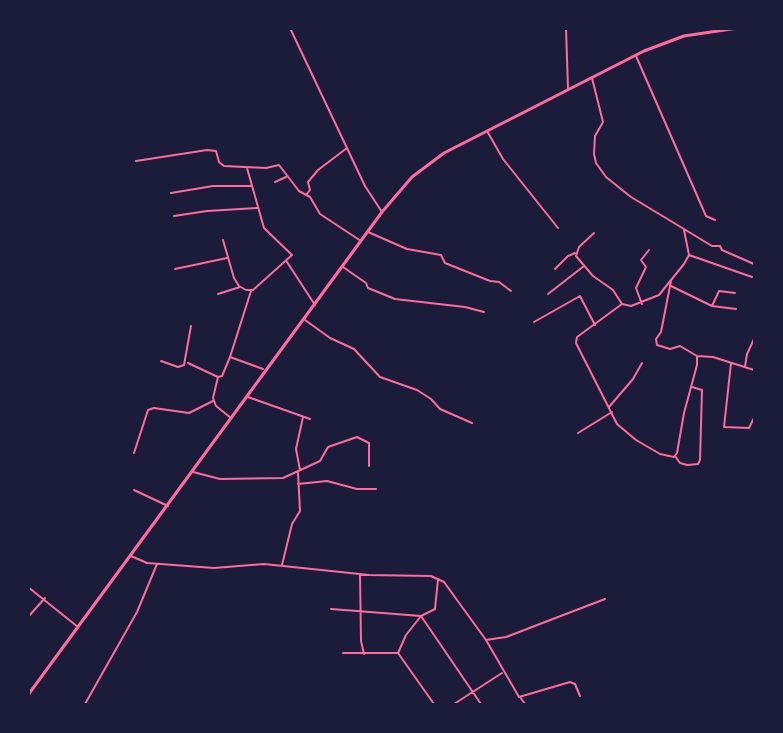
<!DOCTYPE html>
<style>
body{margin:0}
#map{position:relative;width:783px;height:733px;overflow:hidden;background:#1b1b3a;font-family:"DejaVu Sans",sans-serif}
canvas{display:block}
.frame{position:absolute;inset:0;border:30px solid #1b1b3a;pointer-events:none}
</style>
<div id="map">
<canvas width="783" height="733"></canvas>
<div class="frame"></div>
</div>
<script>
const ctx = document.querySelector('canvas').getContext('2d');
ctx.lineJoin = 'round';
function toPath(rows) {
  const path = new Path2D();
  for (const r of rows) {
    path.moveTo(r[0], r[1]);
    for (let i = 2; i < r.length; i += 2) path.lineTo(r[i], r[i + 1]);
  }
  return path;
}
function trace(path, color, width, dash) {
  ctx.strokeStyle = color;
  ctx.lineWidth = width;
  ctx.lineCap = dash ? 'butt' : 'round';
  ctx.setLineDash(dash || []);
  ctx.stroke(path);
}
const minor = toPath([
 [290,28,365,186,382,212],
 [566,28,568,89],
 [636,56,706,216,715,220],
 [592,78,603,122,595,136,594,154,596,163,606,177,631,197,684,229,712,246,720,246,722,250,754,264],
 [487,131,503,159,558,228],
 [136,161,207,150,216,151,219,162,224,166,266,168,279,165,299,191,310,197,320,214,361,241],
 [275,182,286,177],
 [171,193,213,186,252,186],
 [306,195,310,190,308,182,318,170,347,148],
 [174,216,207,211,257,208],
 [368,232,407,249,441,255,445,263,490,281,499,282,511,291],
 [594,233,579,247,576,256,593,276,613,290,622,304,631,306,659,295,684,264,689,255,684,230],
 [223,240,234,278,239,286,246,290,253,290,292,255,264,228,247,168],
 [689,255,752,277],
 [287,262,315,305],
 [343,267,366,283,368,288,395,299,465,307,484,312],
 [175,269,227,258],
 [555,269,568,256,575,253],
 [671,281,661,332,656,339,657,345,670,349,680,346,697,356,713,357,754,370],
 [671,286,712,306,736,309],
 [218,294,240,287],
 [548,294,584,266],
 [622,304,577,337,576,343,617,424,636,440,660,454,674,457,677,453,684,413,697,365,697,356],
 [642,304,636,288,646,267,641,260,649,250],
 [712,306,719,291,735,293],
 [305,320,330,338,354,349,380,377,417,390,431,399,440,409,472,423],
 [534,322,580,296,595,325],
 [230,357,263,369],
 [161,361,178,367,184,365,191,326],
 [188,363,218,377],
 [731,363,724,427,749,428,754,418],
 [745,367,747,354,754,339],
 [248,397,310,419],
 [609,407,633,379,642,363],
 [231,418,216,406,213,398,218,377,222,376,230,357,251,291],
 [578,433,612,412],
 [134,453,148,410,154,408,189,413,213,401],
 [675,456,680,463,687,465,698,464,700,460,702,390,692,387],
 [300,470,296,449,303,417],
 [193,472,220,479,283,478,320,461,328,447,357,437,369,443,369,466],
 [298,484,327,481,357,489,376,489],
 [134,490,168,506],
 [131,556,147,563,214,568,264,564,369,575,431,576,444,582,486,640,506,637,605,599],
 [282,565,292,524,300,511,298,473],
 [360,574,361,641,364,654],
 [28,587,78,627],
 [331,609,421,616,481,704],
 [28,617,45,598],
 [486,640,519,697,570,682,575,684,580,696],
 [343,653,398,653,434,704],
 [398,653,406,635,421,616,435,609,438,579],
 [520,697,525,704],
 [85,704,137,612,157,564],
 [454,704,502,673]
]);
const primary = toPath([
 [28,695,382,212,412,177,444,153,644,51,684,36,738,28]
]);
trace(minor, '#ff6b9d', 2);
trace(primary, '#ff6b9d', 3);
</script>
